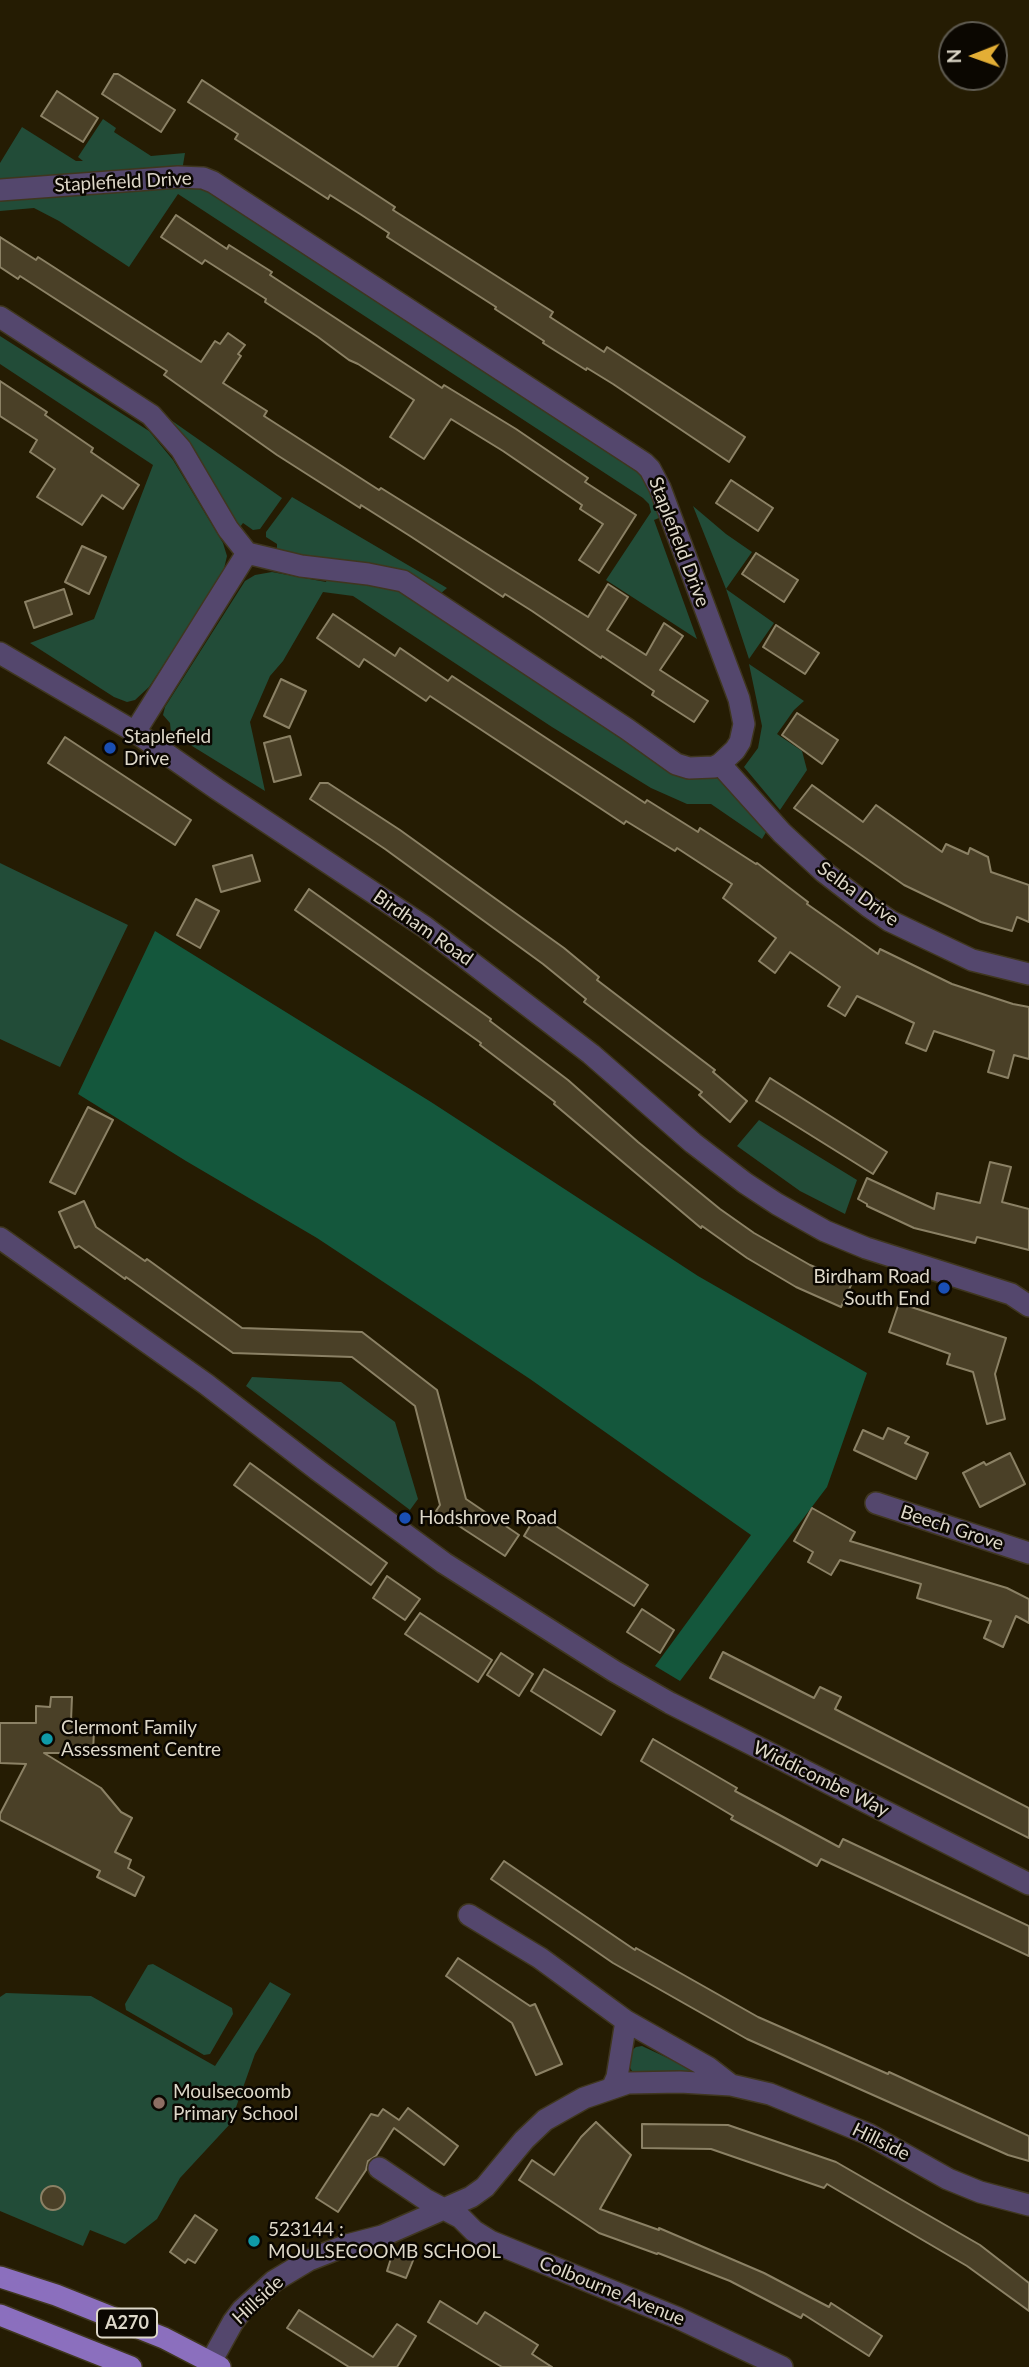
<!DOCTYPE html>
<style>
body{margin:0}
#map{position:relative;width:1029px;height:2367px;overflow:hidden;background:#251c03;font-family:Lato,sans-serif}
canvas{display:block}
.north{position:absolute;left:938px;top:21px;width:70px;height:70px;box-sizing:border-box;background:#0b0701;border:2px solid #5f5b51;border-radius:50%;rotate:269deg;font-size:19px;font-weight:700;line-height:28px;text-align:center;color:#ded8c9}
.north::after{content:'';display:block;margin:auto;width:24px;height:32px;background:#e3ae35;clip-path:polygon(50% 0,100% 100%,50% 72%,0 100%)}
</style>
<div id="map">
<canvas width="1029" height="2367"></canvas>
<div class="north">N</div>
</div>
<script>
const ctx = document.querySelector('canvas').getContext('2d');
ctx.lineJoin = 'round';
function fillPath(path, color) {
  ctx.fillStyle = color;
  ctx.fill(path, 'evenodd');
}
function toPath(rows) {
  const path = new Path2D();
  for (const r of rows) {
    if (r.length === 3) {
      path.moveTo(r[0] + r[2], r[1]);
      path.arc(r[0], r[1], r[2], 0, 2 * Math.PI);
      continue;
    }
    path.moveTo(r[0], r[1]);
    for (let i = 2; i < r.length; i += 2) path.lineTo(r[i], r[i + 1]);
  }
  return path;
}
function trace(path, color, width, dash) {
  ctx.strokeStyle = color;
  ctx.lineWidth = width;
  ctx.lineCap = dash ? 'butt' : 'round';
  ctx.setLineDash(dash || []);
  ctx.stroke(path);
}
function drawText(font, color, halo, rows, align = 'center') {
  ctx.font = font + ' Lato,sans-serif';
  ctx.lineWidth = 5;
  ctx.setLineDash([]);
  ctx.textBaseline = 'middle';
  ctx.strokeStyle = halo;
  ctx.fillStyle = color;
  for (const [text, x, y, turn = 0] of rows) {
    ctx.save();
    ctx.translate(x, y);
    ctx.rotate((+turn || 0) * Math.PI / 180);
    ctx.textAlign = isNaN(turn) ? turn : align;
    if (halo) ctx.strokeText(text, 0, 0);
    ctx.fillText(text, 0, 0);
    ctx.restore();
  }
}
const green = toPath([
 [103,119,116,128,114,132,151,156,185,153,180,183,201,183,650,476,666,515,654,520,697,639,606,580,651,512,649,504,643,498,178,194,129,267,59,221,34,208,0,211,0,163,22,127,76,161,83,161,78,157],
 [0,336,149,431,173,460,223,543,227,556,223,573,149,687,135,700,127,702,114,697,30,643,94,619,153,465,0,364],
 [158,411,282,498,260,529,253,530,243,523,240,527,236,525],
 [292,497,447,588,424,608,664,767,719,775,768,829,762,839,711,804,687,804,651,788,552,727,353,596,323,592,283,661,270,676,250,722,265,791,171,733,170,723,163,715,165,707,245,581,255,575,272,572,326,582,332,561,277,550,277,544,266,537,266,532],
 [693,506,726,534,752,552,726,589,774,623,749,659,726,589],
 [749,664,804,701,794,710,777,734,802,751,807,770,780,810,744,767,758,748,762,726],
 [0,863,128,925,60,1067,0,1039],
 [759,1120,857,1180,845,1214,800,1191,737,1146],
 [252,1377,341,1382,395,1422,418,1499,410,1510,246,1386],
 [153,1964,232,2008,233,2014,210,2054,204,2055,126,2010,125,2004,148,1965],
 [270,1982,291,1994,255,2054,230,2124,180,2178,157,2219,125,2244,90,2230,83,2246,0,2211,0,1997,6,1993,91,1996,215,2066],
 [642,2046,689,2068,689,2072,632,2071,629,2066,631,2051,636,2047]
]);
const forest = toPath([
 [155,931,431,1102,698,1276,867,1373,827,1487,680,1681,655,1666,751,1535,530,1379,317,1238,186,1161,78,1094]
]);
const building = toPath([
 [114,74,118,74,175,110,161,132,102,94,114,74],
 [202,80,395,207,393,210,553,312,550,317,604,352,607,347,745,437,729,462,613,384,587,368,586,370,543,343,544,341,495,309,496,307,387,237,389,233,360,214,330,195,328,199,235,139,238,134,188,102,202,80],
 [57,91,98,118,83,142,41,116,57,91],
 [176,215,227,249,229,245,272,272,270,275,442,388,444,385,516,429,588,478,585,482,636,515,599,573,579,560,603,524,580,509,582,505,503,451,451,419,424,459,390,437,414,400,358,364,349,360,318,337,265,302,266,299,205,260,202,264,161,237,176,215],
 [0,237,36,260,38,257,201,362,215,341,220,344,228,333,245,345,238,354,241,356,223,383,267,411,264,416,379,490,381,488,588,617,608,584,628,597,607,630,646,655,664,623,683,636,660,670,708,701,694,722,652,695,654,691,602,656,601,658,532,611,505,594,503,597,410,536,361,505,360,508,277,455,164,375,167,371,20,276,18,279,0,267,0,237],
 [0,381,47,412,45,415,93,448,91,452,139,485,123,509,102,495,82,525,37,497,55,469,30,452,37,440,0,416,0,381],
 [731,480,773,508,758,531,716,503,731,480],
 [82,546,106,557,89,594,65,582,82,546],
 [756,553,798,580,784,602,742,574,756,553],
 [64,589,72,614,34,628,25,602,64,589],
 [333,614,395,656,400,648,448,681,452,676,645,803,647,800,698,832,700,828,756,864,757,863,808,902,807,904,878,954,880,949,952,984,1013,1004,1029,1007,1029,1059,1014,1055,1008,1078,988,1072,994,1051,934,1031,926,1051,906,1043,914,1023,857,996,845,1016,837,1011,828,1006,840,987,790,952,775,973,759,961,776,938,723,898,732,884,677,848,675,851,626,821,624,824,430,696,426,701,364,659,359,667,317,638,333,614],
 [776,625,819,653,805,674,763,647,776,625],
 [281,679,306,691,289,728,264,716,281,679],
 [797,713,838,740,822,764,782,735,797,713],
 [290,736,301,775,274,782,264,743,290,736],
 [65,737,191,820,175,845,48,763,65,737],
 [320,783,328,783,400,830,564,948,599,977,597,980,715,1070,713,1072,747,1101,730,1122,699,1095,702,1092,584,1002,586,999,543,964,385,849,310,799,320,783],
 [812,785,863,822,876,805,942,852,946,844,968,854,970,848,988,857,991,872,1029,885,1029,922,1017,917,1012,931,981,922,904,885,794,808,812,785],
 [252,855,260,881,221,892,213,866,252,855],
 [309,889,491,1019,490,1021,568,1080,638,1142,720,1209,754,1233,810,1265,852,1283,841,1307,796,1287,747,1258,702,1226,701,1228,554,1104,555,1102,480,1045,481,1043,295,910,309,889],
 [196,899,219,911,200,948,177,935,196,899],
 [770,1078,887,1152,873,1174,756,1101,770,1078],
 [88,1107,113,1120,75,1194,50,1182,88,1107],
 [990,1162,1011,1167,1002,1202,1029,1209,1029,1250,977,1237,975,1243,914,1228,867,1206,867,1204,858,1199,867,1178,934,1209,937,1193,980,1203,990,1162],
 [84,1201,96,1227,145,1261,147,1259,242,1328,362,1332,437,1390,466,1499,519,1535,505,1556,436,1511,440,1505,415,1406,352,1357,233,1353,126,1277,125,1279,79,1246,75,1248,59,1212,84,1201],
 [899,1303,1006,1338,995,1374,1005,1419,987,1424,973,1372,947,1364,950,1354,889,1332,899,1303],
 [888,1428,909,1437,905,1443,928,1453,916,1479,854,1450,863,1430,883,1439,888,1428],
 [1010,1453,1025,1484,980,1507,963,1473,984,1462,986,1465,1010,1453],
 [250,1463,387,1563,371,1585,234,1485,250,1463],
 [812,1508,855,1532,850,1541,1007,1588,1029,1599,1029,1623,1016,1616,1003,1647,984,1638,991,1621,917,1598,921,1584,840,1560,831,1575,808,1562,813,1552,794,1541,812,1508],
 [537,1514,648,1585,634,1606,524,1536,537,1514],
 [387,1576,420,1599,405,1620,373,1598,387,1576],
 [642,1609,674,1630,660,1653,627,1632,642,1609],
 [420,1613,492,1660,478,1682,405,1634,420,1613],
 [723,1652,814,1698,820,1687,841,1697,835,1709,1029,1808,1029,1838,710,1678,723,1652],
 [501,1653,533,1674,519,1696,487,1675,501,1653],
 [544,1669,615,1711,601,1735,531,1691,544,1669],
 [51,1697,72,1697,71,1721,78,1721,78,1730,94,1730,93,1753,44,1753,101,1788,121,1812,132,1818,115,1852,131,1860,128,1868,144,1877,135,1896,97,1877,100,1871,0,1820,0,1814,26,1764,0,1763,0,1723,36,1723,36,1706,50,1707,51,1697],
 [653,1739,737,1788,735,1791,839,1847,843,1839,1029,1926,1029,1956,821,1859,817,1866,731,1819,733,1816,641,1761,653,1739],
 [504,1861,635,1950,636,1948,758,2017,888,2074,889,2072,1029,2136,1029,2161,1008,2155,747,2039,613,1963,491,1879,504,1861],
 [458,1958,530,2006,535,2004,562,2064,536,2075,512,2023,446,1976,458,1958],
 [408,2108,458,2146,444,2165,394,2128,376,2156,368,2161,366,2170,338,2212,316,2198,371,2114,378,2116,383,2109,399,2120,408,2108],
 [596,2122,631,2155,600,2209,659,2230,659,2228,764,2273,829,2307,831,2303,882,2336,869,2356,803,2314,801,2318,730,2281,658,2253,657,2254,599,2233,519,2180,532,2160,554,2175,581,2137,596,2122],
 [642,2124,728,2125,836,2162,980,2245,1029,2283,1029,2311,967,2266,827,2184,824,2188,711,2149,642,2148,642,2124],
 [53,2198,12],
 [195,2215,217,2230,195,2263,188,2259,185,2263,170,2252,195,2215],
 [416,2253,406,2278,387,2271,392,2255,416,2253],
 [440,2301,477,2324,485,2312,538,2345,532,2354,552,2367,502,2367,485,2357,428,2322,440,2301],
 [299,2310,373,2357,397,2324,416,2336,397,2367,349,2367,287,2328,299,2310]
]);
const minor = toPath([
 [0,190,178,177,203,178,213,182,644,463,650,469,660,488,739,699,744,724,740,742,735,750,720,764,714,767,689,768,676,764,627,729,403,581,368,574,301,566,247,553,228,529,181,449,151,415,0,317],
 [0,653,135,732,217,789,425,927,591,1054,693,1143,745,1183,777,1204,825,1231,866,1248,1011,1294,1029,1306],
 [135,732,247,553],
 [720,764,782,833,824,872,868,906,890,921,972,960,1029,974],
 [0,1238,206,1384,319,1471,444,1563,614,1671,670,1703,1029,1884],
 [876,1503,1029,1553],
 [469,1915,540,1958,626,2021,709,2068,731,2085],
 [612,2088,617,2077,626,2021],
 [379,2168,425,2199,461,2218,474,2231,490,2241,678,2318,782,2367],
 [208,2367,233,2322,242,2310,274,2281,309,2260,347,2245,382,2236,471,2197,485,2187,524,2140,545,2120,584,2098,628,2083,680,2082,731,2085,770,2094,868,2134,948,2179,980,2192,1029,2205]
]);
const primary = toPath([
 [0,2277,56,2295,164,2338,220,2367],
 [0,2315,131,2367]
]);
const markers = [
 [110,748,7,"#1a4fb4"],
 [944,1288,7,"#1a4fb4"],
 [405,1518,7,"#1a4fb4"],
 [47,1739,7,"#0f9aa8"],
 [159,2103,7,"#8d6e63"],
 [254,2241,7,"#0f9aa8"]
];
const shields = [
 [127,2323,60]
];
const shieldNames = [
 ["A270",127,2323]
];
const streetNames = [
 ["Staplefield Drive",123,182,-3],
 ["Staplefield Drive",679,542,69],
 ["Selba Drive",858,894,36],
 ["Birdham Road",423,928,35],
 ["Beech Grove",952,1528,18],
 ["Widdicombe Way",821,1779,26],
 ["Hillside",881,2142,26],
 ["Colbourne Avenue",612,2291,22],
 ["Hillside",258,2300,-43]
];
const poiNames = [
 ["Staplefield",124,737],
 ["Drive",124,759],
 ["Birdham Road",930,1277,"right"],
 ["South End",930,1299,"right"],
 ["Hodshrove Road",419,1518],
 ["Clermont Family",61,1728],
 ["Assessment Centre",61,1750],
 ["Moulsecoomb",173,2092],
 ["Primary School",173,2114],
 ["523144 :",268,2230],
 ["MOULSECOOMB SCHOOL",268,2252]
];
fillPath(green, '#224c38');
fillPath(forest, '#14573c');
fillPath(building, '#4a4027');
trace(building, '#8b8165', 2);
trace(minor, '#3f361f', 24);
trace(primary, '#3f361f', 24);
trace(minor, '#54476d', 21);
trace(primary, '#8b6fbe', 21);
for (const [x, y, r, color] of markers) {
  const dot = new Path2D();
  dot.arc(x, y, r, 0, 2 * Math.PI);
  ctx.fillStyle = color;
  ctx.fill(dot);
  trace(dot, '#0b0701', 2.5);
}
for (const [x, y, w] of shields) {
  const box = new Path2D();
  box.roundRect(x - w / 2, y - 14.5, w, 29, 5);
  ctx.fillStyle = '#0b0701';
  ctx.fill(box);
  trace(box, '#ded8c9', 2);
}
drawText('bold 18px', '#ded8c9', null, shieldNames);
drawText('19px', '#ded8c9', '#0b0701', streetNames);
drawText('19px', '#ded8c9', '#0b0701', poiNames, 'left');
</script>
